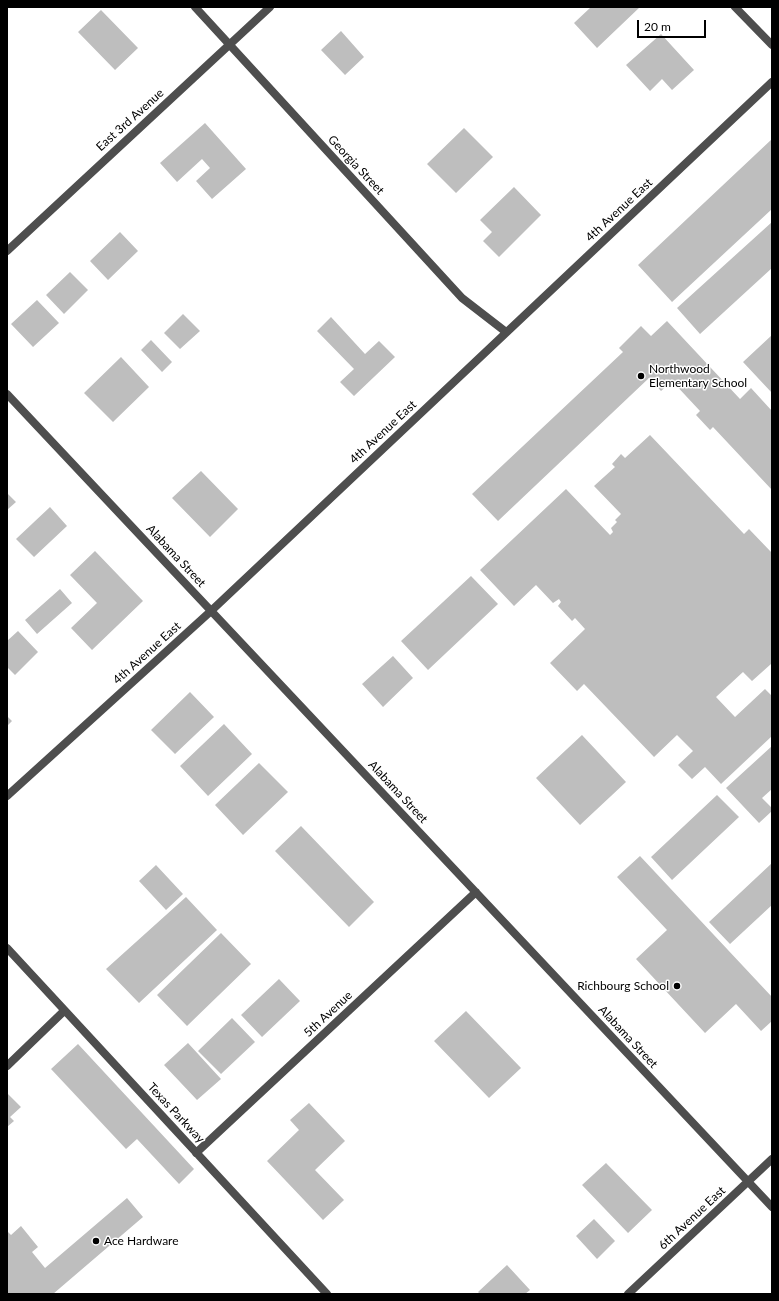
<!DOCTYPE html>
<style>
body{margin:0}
#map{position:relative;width:779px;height:1301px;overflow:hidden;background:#fff;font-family:Lato,sans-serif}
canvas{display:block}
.frame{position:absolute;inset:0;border:8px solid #000;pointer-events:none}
.scale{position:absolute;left:637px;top:20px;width:69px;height:18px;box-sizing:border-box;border:2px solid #000;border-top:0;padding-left:5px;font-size:12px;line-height:14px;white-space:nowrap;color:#000;-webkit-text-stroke:3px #fff;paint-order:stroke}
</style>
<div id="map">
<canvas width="779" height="1301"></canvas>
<div class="frame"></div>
<div class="scale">20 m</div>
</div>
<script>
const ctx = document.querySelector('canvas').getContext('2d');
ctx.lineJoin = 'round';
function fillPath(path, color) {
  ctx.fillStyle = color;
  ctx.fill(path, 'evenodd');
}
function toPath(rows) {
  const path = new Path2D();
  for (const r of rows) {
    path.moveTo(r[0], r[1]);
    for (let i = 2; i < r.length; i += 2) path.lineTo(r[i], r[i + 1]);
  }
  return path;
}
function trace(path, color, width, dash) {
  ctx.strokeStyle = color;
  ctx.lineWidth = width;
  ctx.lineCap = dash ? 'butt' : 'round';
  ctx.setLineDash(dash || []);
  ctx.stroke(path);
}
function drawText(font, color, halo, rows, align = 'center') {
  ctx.font = font + ' Lato,sans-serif';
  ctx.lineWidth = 3;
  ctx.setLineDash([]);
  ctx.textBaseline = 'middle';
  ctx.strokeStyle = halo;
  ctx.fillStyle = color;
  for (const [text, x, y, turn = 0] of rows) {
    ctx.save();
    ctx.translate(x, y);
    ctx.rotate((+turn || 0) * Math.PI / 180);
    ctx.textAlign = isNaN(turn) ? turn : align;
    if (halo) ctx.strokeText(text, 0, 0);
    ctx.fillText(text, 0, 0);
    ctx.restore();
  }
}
const building = toPath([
 [591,7,640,7,597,48,574,23],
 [101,10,138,48,115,70,78,32],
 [341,31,364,57,345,75,321,50],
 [661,34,694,70,672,90,662,79,650,91,626,65],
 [205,123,246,169,212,199,196,181,210,168,202,159,177,182,160,163],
 [464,128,493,157,456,193,427,164],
 [772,139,772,209,672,302,638,265],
 [514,187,541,215,499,257,483,241,492,232,480,220],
 [772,222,772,268,700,334,677,308],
 [120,232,138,251,108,280,90,261],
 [70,272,88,290,64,314,46,295],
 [37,300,59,323,33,347,11,324],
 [183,314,200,331,180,349,164,333],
 [331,317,365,354,379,341,395,357,354,396,340,382,354,369,317,331],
 [667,321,740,399,751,388,772,411,772,490,713,427,710,430,696,415,700,411,672,381,661,391,649,378,498,521,472,494,623,352,619,348,641,326,651,336],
 [772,335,772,393,743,362],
 [151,340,172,362,162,372,141,350],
 [121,357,149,387,113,422,84,393],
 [650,435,744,534,749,529,772,553,772,665,771,664,752,681,743,672,716,697,735,717,765,689,772,696,772,736,721,784,705,767,692,779,678,765,693,751,677,735,654,757,584,684,577,691,550,663,585,629,575,618,572,621,558,606,561,602,559,599,553,603,536,585,514,606,480,570,566,489,610,535,613,532,611,528,617,522,615,520,621,514,594,486,615,467,612,464,621,454,625,458],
 [201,471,238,509,210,537,172,498],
 [7,493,16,502,7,510],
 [50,507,67,526,34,557,16,539],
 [95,551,143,601,92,650,71,628,97,603,70,575],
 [471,576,498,604,428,670,401,641],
 [60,589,72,603,37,634,25,620],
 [18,631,38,652,15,675,7,667,7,641],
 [393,656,413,678,383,707,362,684],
 [190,692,214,717,175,754,151,730],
 [7,716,12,721,7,726],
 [224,724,252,754,208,796,180,766],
 [582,735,626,782,580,825,536,778],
 [772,746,772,789,762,798,772,808,772,811,759,823,726,788],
 [259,763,288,792,243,835,215,805],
 [717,795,739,817,672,880,651,857],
 [301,826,374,902,349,927,275,851],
 [640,856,772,997,772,1021,761,1031,736,1004,705,1033,636,959,667,930,617,877],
 [772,863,772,905,730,944,709,922],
 [156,865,183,894,166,910,139,881],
 [186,897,217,930,139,1003,106,969],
 [221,933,251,964,187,1026,157,995],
 [279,979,300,1001,262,1037,241,1015],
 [466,1011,521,1068,489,1098,434,1041],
 [232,1018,255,1042,221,1074,198,1051],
 [188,1043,221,1079,197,1100,164,1065],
 [78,1044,194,1169,179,1184,137,1139,126,1149,51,1069],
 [7,1093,21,1107,10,1117,14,1121,7,1127],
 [309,1103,345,1141,315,1170,344,1200,323,1220,267,1161,299,1130,290,1120],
 [606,1163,652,1210,628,1233,582,1185],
 [127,1198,143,1217,53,1294,7,1294,7,1231,11,1235,21,1226,38,1247,32,1252,45,1268],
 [594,1219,615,1241,597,1259,576,1236],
 [507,1265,530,1290,525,1294,480,1294,478,1292]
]);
const minor = toPath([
 [195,7,462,298,506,332],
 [735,7,772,45],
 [7,251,270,7],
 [7,394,772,1207],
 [7,796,211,611,772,82],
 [7,948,327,1294],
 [7,1066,64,1011],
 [196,1153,476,892],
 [628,1294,772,1159]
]);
const markers = [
 [641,376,4,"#000"],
 [677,986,4,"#000"],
 [96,1241,4,"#000"]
];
const streetNames = [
 ["East 3rd Avenue",130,120,-42],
 ["Georgia Street",356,165,47],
 ["4th Avenue East",619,210,-43],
 ["4th Avenue East",383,432,-43],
 ["Alabama Street",176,556,47],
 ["4th Avenue East",147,653,-42],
 ["Alabama Street",398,792,47],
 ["5th Avenue",328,1014,-43],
 ["Alabama Street",628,1037,47],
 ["Texas Parkway",176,1113,47],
 ["6th Avenue East",692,1218,-43]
];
const poiNames = [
 ["Northwood",649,369],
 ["Elementary School",649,383],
 ["Richbourg School",669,986,"right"],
 ["Ace Hardware",104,1241]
];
fillPath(building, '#bebebe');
trace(minor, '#4e4e4e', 8);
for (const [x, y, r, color] of markers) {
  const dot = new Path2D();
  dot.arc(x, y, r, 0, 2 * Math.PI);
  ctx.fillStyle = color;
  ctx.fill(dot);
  trace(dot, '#fff', 1.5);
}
drawText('12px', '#000', '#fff', streetNames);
drawText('12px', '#000', '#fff', poiNames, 'left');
</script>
